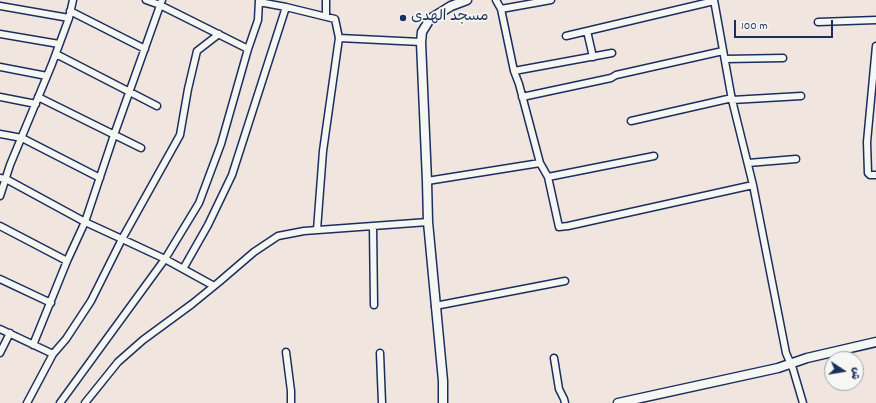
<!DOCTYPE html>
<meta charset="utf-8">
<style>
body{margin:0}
#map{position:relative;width:876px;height:403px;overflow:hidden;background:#f1e6df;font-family:Dekko,"Playpen Sans Arabic",sans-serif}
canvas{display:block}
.north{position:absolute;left:824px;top:351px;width:40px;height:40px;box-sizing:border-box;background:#f6f6f2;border:1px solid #9ea6b7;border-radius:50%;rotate:102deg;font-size:11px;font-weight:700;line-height:16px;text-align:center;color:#1b2f5e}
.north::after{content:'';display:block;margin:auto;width:14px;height:18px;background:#1b2f5e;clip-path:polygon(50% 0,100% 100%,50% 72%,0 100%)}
.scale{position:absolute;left:734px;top:20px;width:99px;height:18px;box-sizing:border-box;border:2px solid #1b2f5e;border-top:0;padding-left:5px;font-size:12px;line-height:14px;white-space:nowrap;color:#1b2f5e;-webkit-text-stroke:3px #f6f6f2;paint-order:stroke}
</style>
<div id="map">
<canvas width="876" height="403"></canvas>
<div class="north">ش</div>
<div class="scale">100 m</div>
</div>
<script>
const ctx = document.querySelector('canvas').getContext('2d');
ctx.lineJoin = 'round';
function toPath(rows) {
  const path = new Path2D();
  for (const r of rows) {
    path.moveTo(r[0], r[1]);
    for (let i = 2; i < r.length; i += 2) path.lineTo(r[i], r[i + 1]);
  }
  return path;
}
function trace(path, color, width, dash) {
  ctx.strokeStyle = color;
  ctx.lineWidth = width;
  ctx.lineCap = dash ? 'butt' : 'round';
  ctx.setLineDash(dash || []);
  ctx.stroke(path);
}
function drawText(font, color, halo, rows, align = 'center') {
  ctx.font = font + ' Dekko,"Playpen Sans Arabic",sans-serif';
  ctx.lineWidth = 3.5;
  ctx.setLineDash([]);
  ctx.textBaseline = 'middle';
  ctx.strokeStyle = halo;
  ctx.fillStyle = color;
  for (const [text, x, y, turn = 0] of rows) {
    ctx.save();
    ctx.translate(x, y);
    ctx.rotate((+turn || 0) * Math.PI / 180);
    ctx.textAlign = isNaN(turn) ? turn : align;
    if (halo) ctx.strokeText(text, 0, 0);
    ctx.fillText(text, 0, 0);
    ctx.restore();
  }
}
const minor = toPath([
 [146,0,160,5,248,49,258,20,259,0],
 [496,0,501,9,514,71,519,84,540,163,548,177,559,227,568,226,753,185],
 [714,0,732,100,753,185,786,353,793,369,803,403],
 [0,6,69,18],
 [286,7,335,19,339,38,421,42],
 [501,9,551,0],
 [70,11,145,49],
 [326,16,326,0],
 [818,22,876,20],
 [587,31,593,57],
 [0,34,59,44],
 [566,36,714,1],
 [876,46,867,142,868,173,870,175,876,175],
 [56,54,157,106],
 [725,59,783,58],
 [0,67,47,76],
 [514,71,612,53],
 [0,97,36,104],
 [38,97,141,148],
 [522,97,611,78,616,75,723,51],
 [732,100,801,96],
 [631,121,732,98],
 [0,134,22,138,100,178],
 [748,163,796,159],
 [548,177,654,156],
 [0,178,6,179,85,222,122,239,180,135,188,89,197,51,219,34],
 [427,181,540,163],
 [0,196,10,165,52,64,69,18,73,0],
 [0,226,67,261],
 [373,226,374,305],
 [317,230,323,151,339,38],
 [183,269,208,225,232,175,286,7,259,2],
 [0,279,51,303],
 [435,306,565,281],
 [0,329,53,354],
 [33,345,67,261,85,222,114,135,162,0],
 [286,352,291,391,291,403],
 [0,353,10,333],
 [380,353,382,403],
 [554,358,559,389,564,399,565,403],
 [27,403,53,354,66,339,91,301,122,239,165,259,214,286],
 [60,403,165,259,199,203,221,144,248,49],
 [85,403,118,362,143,340,192,304,219,282,254,252,278,236,304,231,428,222]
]);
const tertiary = toPath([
 [443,403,443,381,428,222,427,181,421,42,422,32,430,19,451,6,467,0],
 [618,403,778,368,807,358,876,342]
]);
const markers = [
 [403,18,4,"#1b2f5e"]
];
const poiNames = [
 ["مسجد الهدى",411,18]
];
trace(minor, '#1b2f5e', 9);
trace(tertiary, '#1b2f5e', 11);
trace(minor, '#f6f6f2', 6);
trace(tertiary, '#f6f6f2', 8);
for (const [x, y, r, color] of markers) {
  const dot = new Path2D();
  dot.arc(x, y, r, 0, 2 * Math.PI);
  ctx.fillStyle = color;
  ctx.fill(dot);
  trace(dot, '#f6f6f2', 1.5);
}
drawText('15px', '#1b2f5e', '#f6f6f2', poiNames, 'left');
</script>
